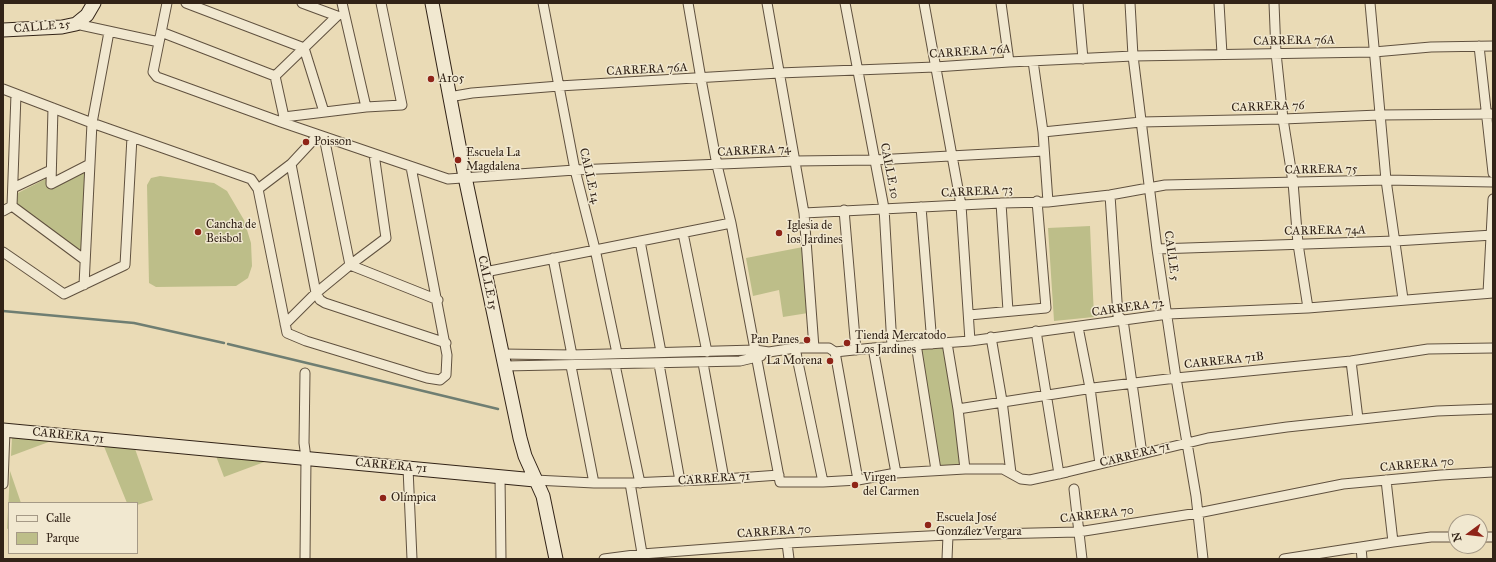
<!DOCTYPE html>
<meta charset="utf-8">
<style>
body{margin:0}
#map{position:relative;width:1496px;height:562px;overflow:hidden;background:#eadbb6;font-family:"IM FELL Great Primer",serif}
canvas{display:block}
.frame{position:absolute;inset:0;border:4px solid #322317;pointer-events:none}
.legend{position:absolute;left:8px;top:502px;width:130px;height:52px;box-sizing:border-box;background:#f1e8d0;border:1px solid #a59986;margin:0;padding:5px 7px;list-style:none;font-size:12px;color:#322317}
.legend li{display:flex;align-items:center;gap:8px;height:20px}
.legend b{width:20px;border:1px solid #a59986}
.north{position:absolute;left:1448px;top:514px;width:40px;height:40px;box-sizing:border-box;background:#f1e8d0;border:1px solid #a59986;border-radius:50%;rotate:255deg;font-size:11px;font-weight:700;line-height:16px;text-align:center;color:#322317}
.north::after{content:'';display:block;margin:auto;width:14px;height:18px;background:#8f2418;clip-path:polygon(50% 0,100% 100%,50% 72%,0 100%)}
</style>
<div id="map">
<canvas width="1496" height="562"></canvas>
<div class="frame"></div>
<ul class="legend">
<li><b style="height:5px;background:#f1e8d0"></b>Calle</li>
<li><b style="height:11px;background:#bdbe89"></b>Parque</li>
</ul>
<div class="north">N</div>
</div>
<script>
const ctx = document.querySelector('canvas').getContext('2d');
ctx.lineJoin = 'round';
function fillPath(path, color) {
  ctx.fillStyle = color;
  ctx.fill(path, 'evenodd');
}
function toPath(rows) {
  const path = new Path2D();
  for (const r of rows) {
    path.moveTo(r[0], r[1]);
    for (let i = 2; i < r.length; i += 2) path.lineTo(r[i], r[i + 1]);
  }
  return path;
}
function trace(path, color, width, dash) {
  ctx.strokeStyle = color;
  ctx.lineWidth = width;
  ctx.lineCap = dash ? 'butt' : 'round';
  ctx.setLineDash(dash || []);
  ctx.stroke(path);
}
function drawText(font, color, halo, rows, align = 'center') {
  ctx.font = font + ' "IM FELL Great Primer",serif';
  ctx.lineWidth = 3;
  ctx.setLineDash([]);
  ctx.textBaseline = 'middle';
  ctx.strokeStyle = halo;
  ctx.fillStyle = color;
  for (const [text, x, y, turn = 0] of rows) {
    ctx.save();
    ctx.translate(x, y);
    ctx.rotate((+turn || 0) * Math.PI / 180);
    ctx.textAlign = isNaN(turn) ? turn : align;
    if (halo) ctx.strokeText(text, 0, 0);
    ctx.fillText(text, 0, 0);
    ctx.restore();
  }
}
const green = toPath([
 [87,164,83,256,15,204,16,194,49,177,51,181],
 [160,176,214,183,227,191,244,220,251,243,252,266,248,278,236,286,156,287,149,283,147,185,151,178],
 [1090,226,1094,317,1054,321,1048,228],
 [803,247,808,313,783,317,779,290,753,296,746,258],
 [946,348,963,467,939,468,921,349],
 [12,437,54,440,11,456],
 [103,444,134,446,153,500,137,505,137,503,127,503],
 [216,456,267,461,224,477],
 [10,471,21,503,9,503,9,528,7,529]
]);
const stream = toPath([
 [3,311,134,323,224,343],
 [228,344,498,409]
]);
const street = toPath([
 [167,3,153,72,157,77,281,122,448,179,575,170,795,161,875,160,1044,151],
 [186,3,304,48,324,112],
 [342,3,366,107],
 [543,3,575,170,595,249,617,353],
 [688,3,701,79,717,165,731,223,780,482,823,482,858,480,896,473,965,469,1003,469,1021,479,1030,480,1067,472,1208,438,1287,427,1437,411,1493,409],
 [767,3,804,213,814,348],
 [845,3,884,208,892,346],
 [924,3,961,205,970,341],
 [1001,3,1009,62],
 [1078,3,1083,59],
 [1130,3,1133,56,1157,249,1176,378,1196,496,1203,559],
 [1219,3,1222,54],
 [1274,3,1276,53,1283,119,1293,182,1298,244,1308,308],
 [1370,3,1386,180,1403,299],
 [76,24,159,42],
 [161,32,275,76],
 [1479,46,1493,173],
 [1033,61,1043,132,1048,202],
 [275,76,337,16,302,3],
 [275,76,284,117,281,121],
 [3,89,92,123,251,179,258,189,287,333,306,341,427,378,440,380,446,375,447,355,411,167],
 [449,97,472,93,559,86,779,73,935,67,1009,62,1133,56,1374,52,1431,47,1493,46],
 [53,108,51,184,90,164],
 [284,117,366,107,402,105,381,3],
 [1043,132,1141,122,1283,119,1379,115,1493,114],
 [324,137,350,265],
 [291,164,316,293,320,300,325,303,446,343],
 [13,188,51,170],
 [258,189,291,164,318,135],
 [1110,195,1118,316,1123,320,1142,454],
 [1001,203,1008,311],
 [12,206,16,94],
 [12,206,85,260],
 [921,207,932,344],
 [844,210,856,350],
 [3,211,12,206],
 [804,213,1001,203,1048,202,1110,195,1165,185,1386,180,1493,182],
 [683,233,707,352],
 [640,241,661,352],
 [1157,249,1395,241,1493,235],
 [3,252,64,294,125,265,132,137],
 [553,258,572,355],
 [350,265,438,300],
 [485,272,731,223],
 [84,285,92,123,109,32],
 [1488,293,1493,199],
 [969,315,1046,308,1037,201],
 [285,324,316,293,350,265,386,238,374,154],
 [1078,327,1090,388,1100,464],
 [1036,331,1059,474],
 [991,337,1002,401,1011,473],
 [947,343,958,409,965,469],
 [916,344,936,470],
 [795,348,823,482],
 [873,348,896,473],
 [835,352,858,480],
 [502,354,572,355,755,350,769,352,795,348,829,348,835,352,873,348,970,341,1168,314,1308,308,1493,293],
 [1351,361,1358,419],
 [703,363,724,479],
 [659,364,680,481],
 [615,365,640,483],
 [505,366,740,361,761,356],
 [571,366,594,483],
 [958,409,1093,388,1176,378,1351,361,1428,349,1493,348],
 [408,468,412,559],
 [500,476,501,559],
 [535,480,594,483,630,483,724,479,779,475],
 [1386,480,1393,542],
 [630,483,643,559],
 [3,484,5,430],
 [1074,489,1082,559],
 [1480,537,1493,537],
 [787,543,789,559],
 [1361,547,1362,559],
 [305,559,306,458,304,443,305,373],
 [604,559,642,554,787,543,948,535,1078,532,1198,513,1343,484,1441,475,1493,472],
 [947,559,948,535],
 [1284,559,1393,542,1431,537,1456,537]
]);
const secondary = toPath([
 [432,3,465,177,520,438,525,456,543,496,556,559],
 [3,30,62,27,76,24,87,15,94,3],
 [3,430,535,480]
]);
const markers = [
 [431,79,4,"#8f2418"],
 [306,142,4,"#8f2418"],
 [458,160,4,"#8f2418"],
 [198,232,4,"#8f2418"],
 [779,233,4,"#8f2418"],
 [807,340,4,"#8f2418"],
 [847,343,4,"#8f2418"],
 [830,361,4,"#8f2418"],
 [855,485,4,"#8f2418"],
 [383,498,4,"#8f2418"],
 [928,525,4,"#8f2418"]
];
const streetNames = [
 ["CALLE 25",42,27,-5],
 ["CARRERA 76A",1294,41,-1],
 ["CARRERA 76A",970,52,-4],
 ["CARRERA 76A",647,70,-3],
 ["CARRERA 76",1268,107,-2],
 ["CARRERA 74",754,151,-3],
 ["CARRERA 75",1321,170,-1],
 ["CALLE 10",889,171,79],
 ["CALLE 14",589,176,77],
 ["CARRERA 73",977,192,-3],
 ["CARRERA 74A",1325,231,-1],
 ["CALLE 5",1171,256,82],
 ["CALLE 15",487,283,78],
 ["CARRERA 72",1128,308,-8],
 ["CARRERA 71B",1224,361,-6],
 ["CARRERA 71",68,436,6],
 ["CARRERA 71",1135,455,-14],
 ["CARRERA 70",1417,465,-5],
 ["CARRERA 71",391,466,5],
 ["CARRERA 71",714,479,-4],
 ["CARRERA 70",1097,515,-7],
 ["CARRERA 70",774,532,-4]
];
const poiNames = [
 ["A105",439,79],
 ["Poisson",314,142],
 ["Escuela La",466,153],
 ["Magdalena",466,167],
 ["Cancha de",206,225],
 ["Beisbol",206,239],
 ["Iglesia de",787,226],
 ["los Jardines",787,240],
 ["Tienda Mercatodo",855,336],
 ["Los Jardines",855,350],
 ["Pan Panes",799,340,"right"],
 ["La Morena",822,361,"right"],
 ["Virgen",863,478],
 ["del Carmen",863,492],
 ["Olímpica",391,498],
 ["Escuela José",936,518],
 ["González Vergara",936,532]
];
fillPath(green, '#bdbe89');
trace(stream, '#6f7e72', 2.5);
trace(street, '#60513f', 11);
trace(secondary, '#322317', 15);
trace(street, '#f1e8d0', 9);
trace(secondary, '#f1e8d0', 13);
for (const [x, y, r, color] of markers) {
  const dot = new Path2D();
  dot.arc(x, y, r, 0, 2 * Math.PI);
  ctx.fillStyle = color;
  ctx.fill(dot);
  trace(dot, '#f1e8d0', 1.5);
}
drawText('12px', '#322317', '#f1e8d0', streetNames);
drawText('12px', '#322317', '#f1e8d0', poiNames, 'left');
</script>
